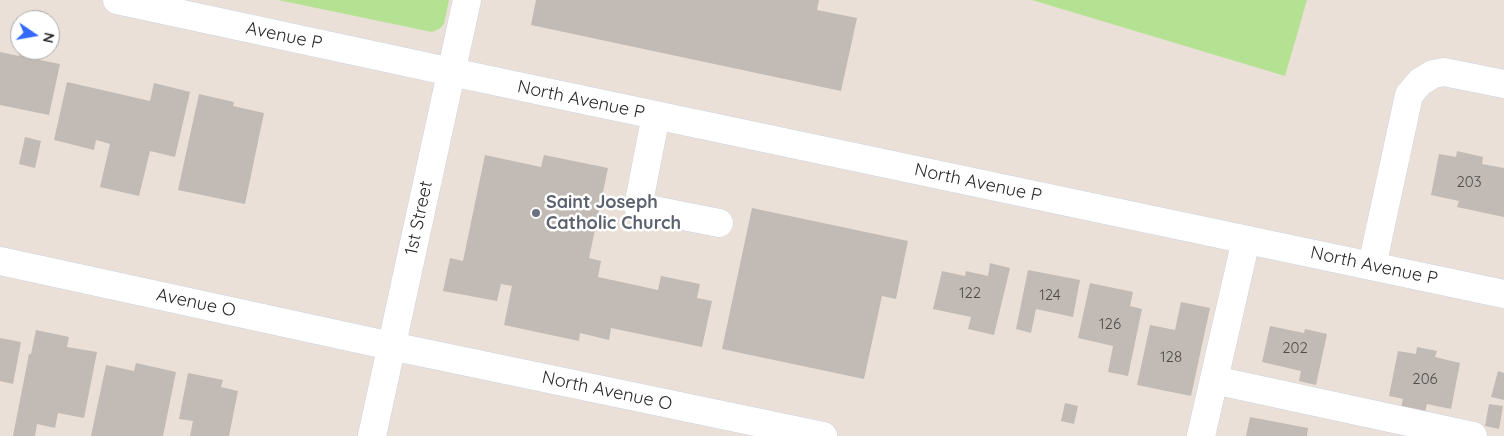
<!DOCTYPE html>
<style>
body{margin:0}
#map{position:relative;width:1504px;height:436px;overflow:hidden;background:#eae0d7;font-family:Quicksand,sans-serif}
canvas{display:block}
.north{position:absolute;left:10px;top:10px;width:50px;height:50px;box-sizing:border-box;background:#fff;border:1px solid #a9a9a9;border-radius:50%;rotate:102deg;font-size:14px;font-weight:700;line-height:20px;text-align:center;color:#272727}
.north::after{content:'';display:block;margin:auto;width:18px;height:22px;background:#336afc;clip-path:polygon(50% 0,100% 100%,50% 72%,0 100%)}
</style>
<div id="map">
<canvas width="1504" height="436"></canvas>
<div class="north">N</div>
</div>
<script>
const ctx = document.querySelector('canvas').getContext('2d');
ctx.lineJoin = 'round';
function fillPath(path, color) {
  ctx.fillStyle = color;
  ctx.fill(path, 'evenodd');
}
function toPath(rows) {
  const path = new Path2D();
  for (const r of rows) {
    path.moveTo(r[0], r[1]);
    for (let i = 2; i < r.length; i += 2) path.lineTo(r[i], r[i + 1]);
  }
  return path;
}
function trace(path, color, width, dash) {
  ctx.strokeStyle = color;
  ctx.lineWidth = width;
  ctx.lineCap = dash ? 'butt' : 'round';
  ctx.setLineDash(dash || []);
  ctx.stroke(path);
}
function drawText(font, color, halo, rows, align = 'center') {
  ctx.font = font + ' Quicksand,sans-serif';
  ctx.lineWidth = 5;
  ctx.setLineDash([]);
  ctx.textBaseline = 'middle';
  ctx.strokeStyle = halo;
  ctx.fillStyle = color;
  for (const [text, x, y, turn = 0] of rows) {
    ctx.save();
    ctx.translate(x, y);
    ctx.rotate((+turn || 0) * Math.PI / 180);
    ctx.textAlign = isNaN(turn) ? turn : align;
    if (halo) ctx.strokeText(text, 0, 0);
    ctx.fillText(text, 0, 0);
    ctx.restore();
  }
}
const green = toPath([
 [278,0,449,0,444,24,439,29,432,32],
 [1032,0,1307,0,1285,76]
]);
const building = toPath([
 [536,0,819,0,817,10,857,18,841,91,531,25],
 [0,52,19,56,20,52,41,56,40,60,60,64,49,115,0,105],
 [67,82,150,101,154,83,190,92,175,157,150,151,139,196,100,187,110,144,96,140,94,150,54,140],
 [199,94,234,102,233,106,264,113,245,204,178,190],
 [25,137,41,141,35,168,19,164],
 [1457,151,1483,157,1482,164,1504,168,1504,217,1457,207,1459,201,1431,195,1439,154,1456,157],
 [485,155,541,167,544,155,608,168,589,258,601,261,598,277,658,290,661,276,700,284,697,298,712,301,702,347,611,328,609,340,580,333,579,341,504,325,512,286,501,284,497,301,443,291,450,258,463,261],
 [752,208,908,241,896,299,882,296,864,379,722,349],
 [990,263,1010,268,994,335,968,329,971,317,933,309,942,271,965,276,966,271,988,276],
 [1028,270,1080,280,1073,317,1036,309,1031,333,1016,329],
 [1090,283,1133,292,1130,306,1142,309,1128,376,1108,372,1113,346,1078,338],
 [1181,302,1210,308,1191,396,1137,385,1150,325,1175,330],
 [1270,326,1304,333,1305,329,1327,334,1316,385,1299,381,1301,371,1262,362],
 [36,330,69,337,67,347,97,352,84,418,58,413,55,428,37,424,35,436,13,436,29,354,31,354],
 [0,338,21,342,13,384,0,381],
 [1417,347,1437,351,1435,357,1460,363,1451,409,1427,404,1425,412,1401,408,1403,399,1389,396,1398,351,1416,354],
 [136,363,176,372,163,436,91,436,106,365,134,371],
 [1498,371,1504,373,1504,400,1491,397],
 [188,373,223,380,221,387,238,391,229,436,190,436,193,421,179,419],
 [1065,403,1078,406,1074,424,1061,421],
 [1489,404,1503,406,1499,429,1485,426],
 [1250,417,1308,428,1307,436,1246,436]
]);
const minor = toPath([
 [117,0,475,77,1504,294],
 [656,115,638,207,719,223],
 [0,261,391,346,823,436],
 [1372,266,1409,95,1420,82,1433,74,1444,72,1504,84],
 [1214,380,1473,436],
 [372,436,467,0],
 [1201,436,1246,240]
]);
const markers = [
 [536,213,5,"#6b7280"]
];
const numberNames = [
 ["203",1469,182],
 ["122",970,293],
 ["124",1050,295],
 ["126",1110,324],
 ["202",1295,348],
 ["128",1171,357],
 ["206",1425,379]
];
const streetNames = [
 ["Avenue P",284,36,12],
 ["North Avenue P",581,100,12],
 ["North Avenue P",978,183,12],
 ["1st Street",419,218,-78],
 ["North Avenue P",1374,266,12],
 ["Avenue O",196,303,12],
 ["North Avenue O",607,391,12]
];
const worshipNames = [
 ["Saint Joseph",546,203],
 ["Catholic Church",546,224]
];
fillPath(green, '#b5e292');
fillPath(building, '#c2bab4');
trace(minor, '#cdd2e0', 29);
trace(minor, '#fff', 28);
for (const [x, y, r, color] of markers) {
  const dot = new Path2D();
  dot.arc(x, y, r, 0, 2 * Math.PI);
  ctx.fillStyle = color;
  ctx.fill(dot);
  trace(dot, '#fff', 2);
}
drawText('15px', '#4e4c4a', null, numberNames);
drawText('18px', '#272727', '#fff', streetNames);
drawText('bold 18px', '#5b616d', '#fff', worshipNames, 'left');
</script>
